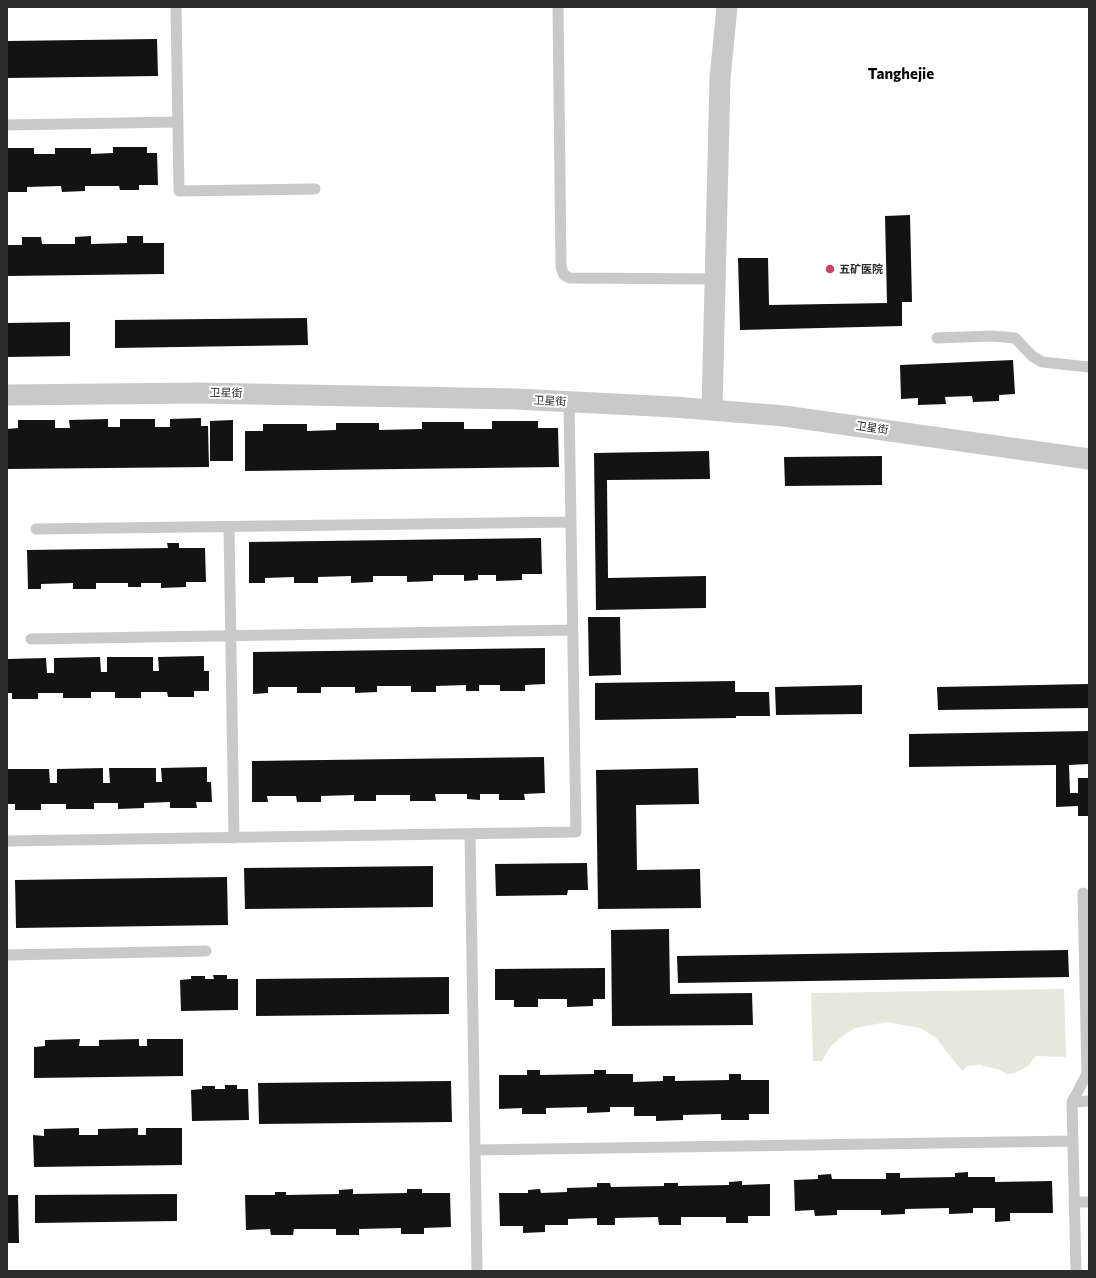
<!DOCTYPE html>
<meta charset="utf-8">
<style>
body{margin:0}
#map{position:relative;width:1096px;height:1278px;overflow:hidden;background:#fff;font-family:Commissioner,sans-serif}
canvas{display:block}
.frame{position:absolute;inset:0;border:8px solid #2c2c2c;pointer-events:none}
</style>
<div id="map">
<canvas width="1096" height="1278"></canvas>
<div class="frame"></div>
</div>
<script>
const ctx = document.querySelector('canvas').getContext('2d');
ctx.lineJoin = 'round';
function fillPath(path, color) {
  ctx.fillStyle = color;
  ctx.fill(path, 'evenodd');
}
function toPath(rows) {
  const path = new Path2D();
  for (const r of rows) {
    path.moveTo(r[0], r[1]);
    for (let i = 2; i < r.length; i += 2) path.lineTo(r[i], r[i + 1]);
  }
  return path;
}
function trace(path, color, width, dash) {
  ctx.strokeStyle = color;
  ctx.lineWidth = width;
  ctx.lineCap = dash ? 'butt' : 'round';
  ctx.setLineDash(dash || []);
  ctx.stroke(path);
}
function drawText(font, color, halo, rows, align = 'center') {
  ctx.font = font + ' Commissioner,"Noto Sans SC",sans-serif';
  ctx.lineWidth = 4;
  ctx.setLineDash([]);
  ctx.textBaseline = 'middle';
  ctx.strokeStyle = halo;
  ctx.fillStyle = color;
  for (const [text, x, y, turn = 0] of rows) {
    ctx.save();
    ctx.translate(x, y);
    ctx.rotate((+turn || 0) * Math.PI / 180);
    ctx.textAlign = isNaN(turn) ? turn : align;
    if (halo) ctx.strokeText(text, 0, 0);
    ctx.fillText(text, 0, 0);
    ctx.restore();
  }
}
const green = toPath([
 [1064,989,1066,1057,1036,1056,1028,1066,1015,1073,1007,1074,997,1069,980,1065,967,1066,962,1071,936,1038,920,1028,887,1022,855,1028,844,1035,831,1046,822,1061,813,1061,811,993]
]);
const building = toPath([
 [157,39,158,76,7,78,7,41],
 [113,147,147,147,147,153,157,153,158,185,139,185,139,190,120,190,119,186,85,186,85,191,62,192,61,186,27,187,27,192,7,192,7,148,34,148,34,154,55,154,55,148,91,148,91,154,113,153],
 [910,215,912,302,902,302,902,326,740,330,738,258,768,258,769,305,887,303,885,216],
 [91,236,91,244,127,243,127,236,143,236,143,243,164,243,164,274,7,276,7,245,22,245,22,237,41,237,42,244,75,244,75,237],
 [307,318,308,345,115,348,115,320],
 [70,322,70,356,7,357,7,323],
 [1013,360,1015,394,999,395,999,401,973,402,972,396,945,397,946,404,918,405,918,398,901,399,900,365],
 [201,418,201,426,208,426,209,467,7,469,7,429,18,428,18,420,55,420,55,428,70,428,69,420,108,419,108,427,120,427,120,419,155,419,155,427,170,427,170,419],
 [233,420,233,461,210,461,210,421],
 [492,421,538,421,538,428,558,428,559,467,245,471,245,431,263,431,263,424,307,424,307,431,336,430,336,423,379,423,379,430,422,429,422,422,464,422,464,429,492,429],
 [709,451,710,479,607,480,608,578,706,576,706,608,596,610,594,453],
 [882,456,882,485,785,486,784,457],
 [541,538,542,574,522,574,522,580,496,581,496,575,478,575,478,580,464,581,464,575,433,575,433,581,407,582,407,576,373,576,373,582,351,583,351,576,318,577,318,583,294,583,294,577,265,578,265,583,249,583,249,542],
 [167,543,179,543,179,548,205,548,206,582,186,582,186,587,161,588,161,583,141,583,141,587,128,587,128,583,96,583,96,589,73,589,73,583,41,584,41,589,28,589,27,550,168,548],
 [588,617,620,617,621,675,589,676],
 [545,648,545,684,525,685,525,691,500,691,500,685,479,685,479,691,466,691,466,685,436,686,436,692,411,692,411,686,377,686,377,692,355,693,355,687,321,687,321,693,297,693,297,687,268,687,268,693,253,694,253,652],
 [204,656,204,671,209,671,209,691,194,691,194,697,168,697,167,692,141,692,141,698,115,698,115,692,91,692,91,698,63,698,63,693,38,693,38,699,12,699,12,693,7,693,7,659,46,658,47,673,54,673,54,658,100,657,101,672,107,672,107,657,153,657,153,671,159,671,158,657],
 [735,681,735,692,769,692,770,716,736,716,736,718,595,720,595,683],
 [1089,684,1089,708,938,710,937,687],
 [862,685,862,714,776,715,775,687],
 [1089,731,1089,764,1069,765,1070,793,1078,793,1078,778,1089,778,1089,816,1078,816,1078,806,1056,807,1056,765,909,767,909,734],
 [544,757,545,793,524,794,525,800,499,800,499,794,480,794,480,800,467,799,467,794,435,794,436,801,410,801,410,795,376,795,376,801,354,801,354,795,321,796,321,802,297,802,296,796,267,796,268,802,252,802,252,761],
 [207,767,207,782,211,782,212,802,196,802,197,808,170,808,170,802,144,803,144,808,118,809,118,803,94,803,94,809,66,809,66,804,41,804,41,810,15,810,15,804,7,804,7,769,49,769,50,783,57,783,57,769,103,768,103,783,110,783,109,768,156,768,156,782,162,782,161,768],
 [698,768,699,804,636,805,637,870,700,869,701,908,598,909,596,770],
 [587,863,588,890,568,890,567,895,496,896,495,864],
 [433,866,433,907,245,909,244,868],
 [227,877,228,925,16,928,15,880],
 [669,929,670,994,752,993,753,1025,612,1026,611,930],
 [1068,950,1069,977,678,983,677,956],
 [605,968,605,999,593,999,593,1006,567,1007,567,999,538,999,538,1007,514,1007,514,1000,495,1000,495,969],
 [213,975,227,975,227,979,238,979,238,1010,181,1011,180,980,191,979,191,976,205,976,205,979,214,979],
 [449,977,449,1014,256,1016,256,979],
 [80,1039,79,1046,99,1046,99,1040,139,1039,139,1046,147,1046,147,1039,183,1039,183,1076,34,1078,34,1047,45,1046,45,1040],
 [527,1070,540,1070,540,1075,594,1074,594,1070,606,1070,606,1074,633,1074,633,1082,663,1081,663,1076,675,1076,675,1081,729,1080,729,1074,741,1074,741,1080,769,1080,769,1114,749,1114,749,1120,721,1120,721,1114,683,1115,683,1120,656,1121,656,1116,634,1116,634,1107,610,1107,610,1112,587,1113,587,1107,546,1108,546,1114,522,1114,522,1108,499,1109,499,1075,527,1075],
 [451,1081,452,1122,259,1124,258,1083],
 [225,1085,237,1085,237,1089,248,1089,249,1120,192,1121,191,1090,202,1089,202,1086,215,1086,215,1089,225,1089],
 [79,1128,79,1135,98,1135,98,1129,138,1128,138,1135,146,1135,146,1128,182,1128,182,1165,34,1167,33,1135,44,1136,44,1129],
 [968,1172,968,1177,995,1177,995,1182,1052,1181,1053,1213,1010,1213,1010,1221,995,1222,995,1208,973,1208,973,1213,949,1214,949,1208,905,1209,905,1214,881,1215,881,1210,837,1210,837,1215,815,1216,814,1210,795,1211,794,1180,818,1179,818,1175,831,1174,832,1179,886,1179,886,1173,900,1173,900,1178,955,1177,955,1173],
 [742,1181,742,1185,770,1184,770,1216,748,1216,748,1223,726,1223,726,1217,681,1217,681,1225,659,1225,658,1217,615,1218,615,1225,597,1225,597,1218,568,1219,568,1225,545,1225,545,1232,523,1233,523,1226,500,1226,499,1193,528,1193,528,1190,540,1189,541,1193,567,1192,567,1188,597,1187,597,1183,610,1183,611,1187,664,1186,664,1183,678,1183,678,1186,729,1185,729,1182],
 [353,1189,353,1194,407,1193,407,1189,422,1189,422,1193,450,1193,451,1227,424,1228,424,1234,401,1234,401,1228,359,1229,359,1235,336,1235,336,1229,294,1229,293,1235,271,1235,270,1229,246,1230,245,1195,275,1195,275,1192,286,1192,286,1195,339,1194,339,1190],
 [177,1194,177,1221,35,1223,35,1195],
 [7,1195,18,1195,19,1243,7,1243]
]);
const service = toPath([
 [176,7,179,191,315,189],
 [558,7,561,267,564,275,570,278,715,279],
 [7,125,177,122],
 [937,338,990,336,1005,337,1015,338,1032,356,1042,362,1089,367],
 [229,527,234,838],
 [36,529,571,522],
 [31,639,572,630],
 [470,834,477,1271],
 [7,841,576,832,569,402],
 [7,955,206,951],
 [1072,1102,1089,1101],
 [475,1150,1073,1141],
 [1074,1202,1089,1202],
 [1076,1271,1072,1102,1087,1074,1083,893]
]);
const minor = toPath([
 [7,395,199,393,516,399,674,407,784,416,1089,459],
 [712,410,720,78,727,7]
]);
const markers = [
 [830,269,5,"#d14167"]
];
const poiNames = [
 ["五矿医院",839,269]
];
const streetNames = [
 ["卫星街",226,393,1],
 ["卫星街",550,401,3],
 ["卫星街",872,428,8]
];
const districtNames = [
 ["Tanghejie",901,74]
];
fillPath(green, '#e5e8db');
fillPath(building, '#131313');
trace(service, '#c9c9c9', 11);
trace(minor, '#c9c9c9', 21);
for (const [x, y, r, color] of markers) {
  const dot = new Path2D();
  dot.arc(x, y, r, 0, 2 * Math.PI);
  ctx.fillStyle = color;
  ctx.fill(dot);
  trace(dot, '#fff', 1.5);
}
drawText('bold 11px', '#2c2c2c', '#fff', poiNames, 'left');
drawText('11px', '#2c2c2c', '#fff', streetNames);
drawText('bold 15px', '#000', '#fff', districtNames);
</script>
